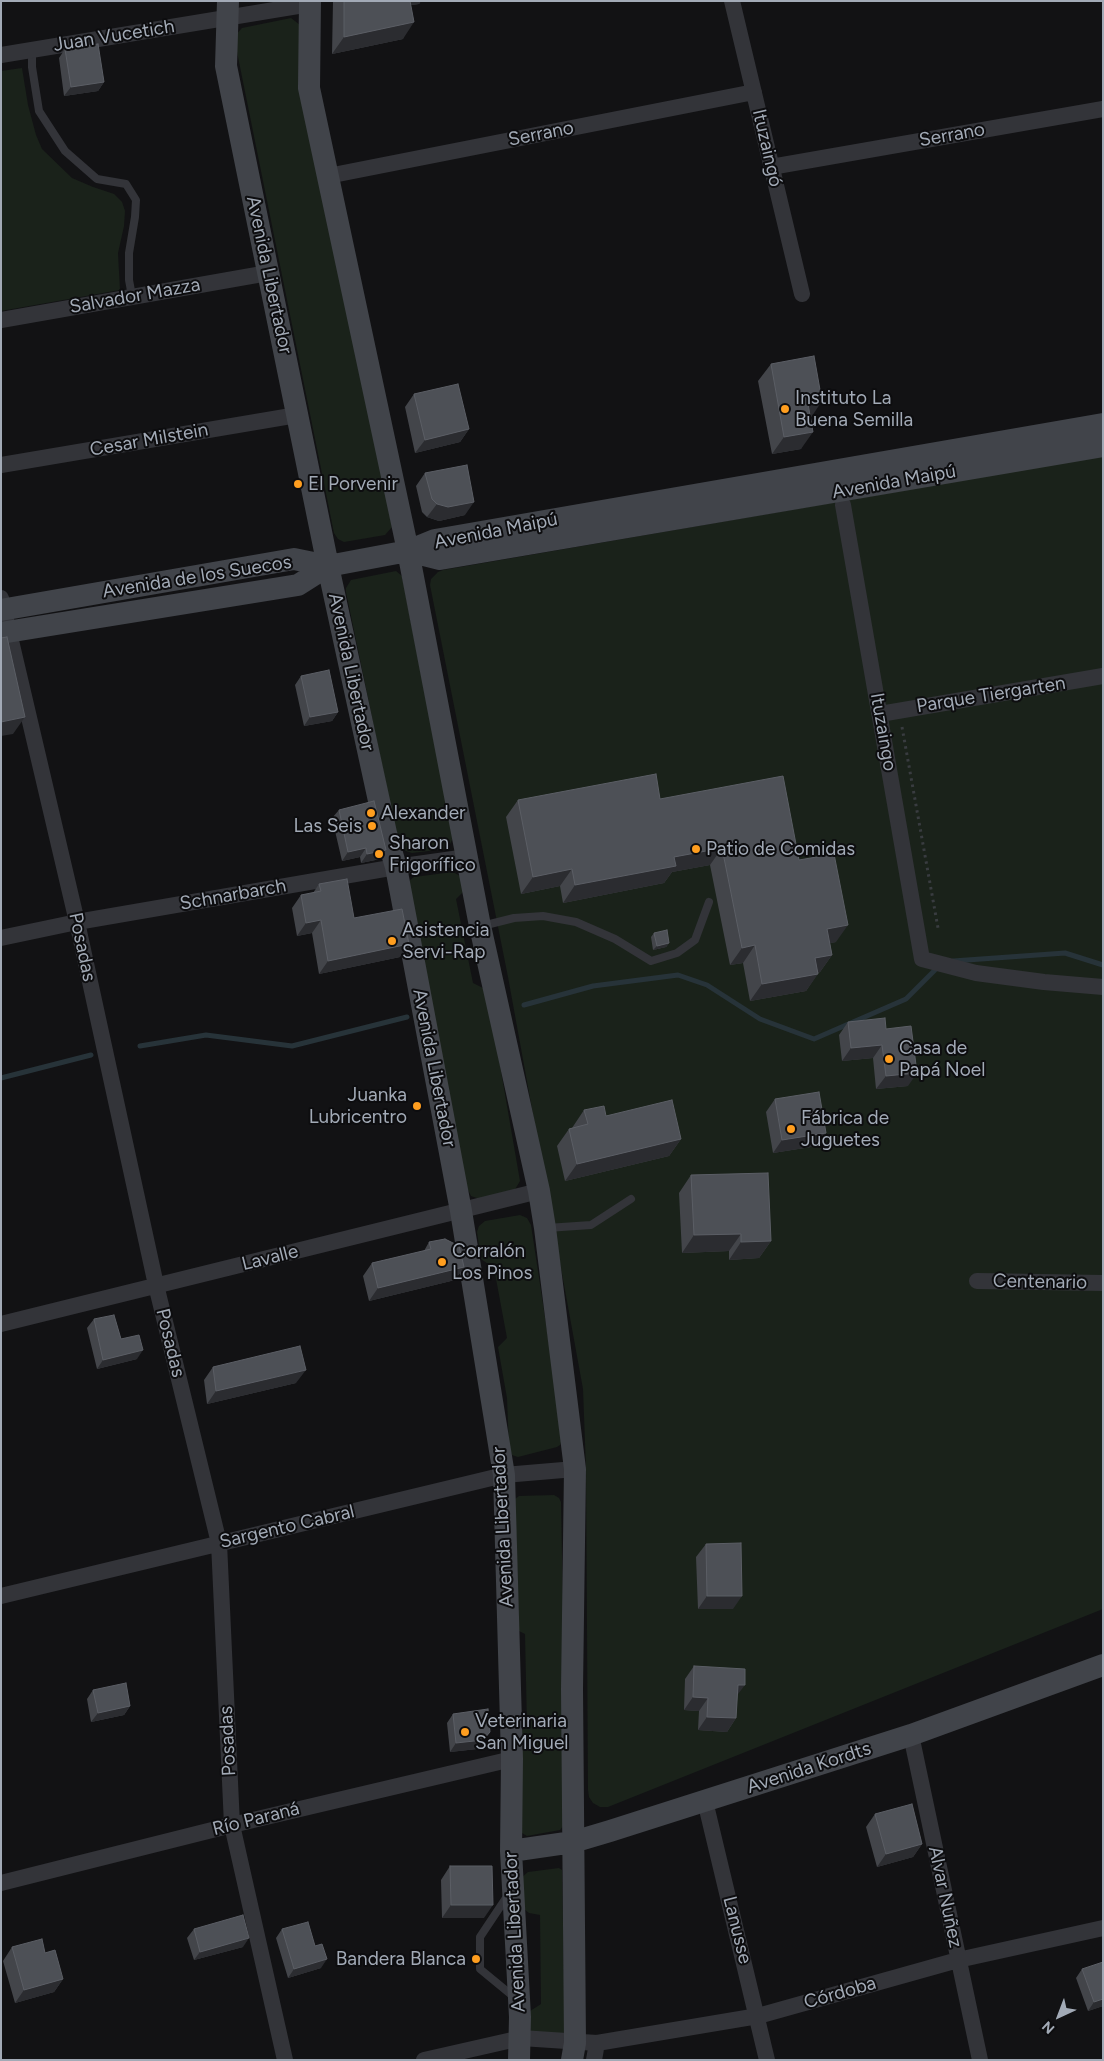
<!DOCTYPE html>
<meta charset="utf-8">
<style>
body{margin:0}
#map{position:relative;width:1104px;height:2061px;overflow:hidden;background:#121214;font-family:Figtree,sans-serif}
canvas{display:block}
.frame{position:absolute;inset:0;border:2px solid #a2aab6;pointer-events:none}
.north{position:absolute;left:1034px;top:1991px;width:50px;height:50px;-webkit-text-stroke:4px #0d0d0f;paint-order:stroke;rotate:223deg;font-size:14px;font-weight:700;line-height:20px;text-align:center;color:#a2aab6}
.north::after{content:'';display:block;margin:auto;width:18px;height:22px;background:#a2aab6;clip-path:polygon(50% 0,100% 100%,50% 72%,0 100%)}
</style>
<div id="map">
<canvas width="1104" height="2061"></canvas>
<div class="frame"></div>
<div class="north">N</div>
</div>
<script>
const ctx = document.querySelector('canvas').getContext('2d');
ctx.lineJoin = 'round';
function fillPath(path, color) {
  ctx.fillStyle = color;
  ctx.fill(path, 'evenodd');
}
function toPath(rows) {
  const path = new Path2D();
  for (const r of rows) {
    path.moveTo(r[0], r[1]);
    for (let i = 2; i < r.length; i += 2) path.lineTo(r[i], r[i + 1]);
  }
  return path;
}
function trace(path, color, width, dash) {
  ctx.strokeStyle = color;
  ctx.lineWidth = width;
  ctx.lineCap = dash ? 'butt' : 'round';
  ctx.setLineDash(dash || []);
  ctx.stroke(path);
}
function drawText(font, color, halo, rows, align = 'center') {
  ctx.font = font + ' Figtree,sans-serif';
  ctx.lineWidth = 4;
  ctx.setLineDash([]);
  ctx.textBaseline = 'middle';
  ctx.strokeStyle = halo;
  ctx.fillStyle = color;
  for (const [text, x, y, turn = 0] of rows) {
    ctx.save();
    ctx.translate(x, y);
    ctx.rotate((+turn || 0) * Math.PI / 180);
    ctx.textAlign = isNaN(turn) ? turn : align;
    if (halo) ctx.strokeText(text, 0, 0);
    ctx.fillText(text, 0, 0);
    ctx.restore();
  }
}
const green = toPath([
 [291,18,300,25,392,527,385,535,344,542,338,539,334,533,234,37,242,28],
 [22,68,28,105,36,135,42,149,72,178,93,187,114,194,122,202,125,211,124,226,118,253,120,290,1,311,1,71],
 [1103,456,1103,1609,608,1807,600,1807,593,1803,589,1797,588,1790,586,1469,583,1389,508,977,430,585,431,579,438,572,443,570],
 [396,571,402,576,453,838,449,846,445,849,412,853,403,850,398,842,346,592,346,588,351,580],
 [453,872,460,876,464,891,456,899,473,983,487,990,520,1181,514,1191,480,1199,471,1196,467,1188,409,881,414,877],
 [520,1215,527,1218,531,1225,563,1436,560,1445,557,1447,518,1457,512,1455,509,1448,507,1398,498,1347,507,1338,494,1268,481,1259,477,1232,479,1226,485,1221],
 [554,1495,559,1498,561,1502,567,1821,560,1830,527,1836,522,1833,522,1730,527,1727,525,1634,519,1631,515,1499,519,1496],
 [559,1868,562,1870,565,2030,563,2035,532,2037,527,2013,541,2004,540,1915,529,1913,524,1909,521,1878,528,1872]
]);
const stream = toPath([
 [953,961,1065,953,1103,965],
 [524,1005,593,986,678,975,707,985,760,1019,814,1039,906,999,939,966],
 [140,1046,206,1035,292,1046,407,1017],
 [1,1078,91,1055]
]);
const path = toPath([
 [902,727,938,928]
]);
const service = toPath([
 [32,50,32,67,39,111,65,151,97,179,126,184,136,200,135,217,129,253,129,280,132,296],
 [482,926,514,918,543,916,576,922,615,939,651,961,677,953,695,940,709,902],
 [547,1228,591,1225,631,1199],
 [508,1895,480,1937,480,1969,514,1997]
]);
const minor = toPath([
 [732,1,802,294],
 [1,55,310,4],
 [771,167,1103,109],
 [328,176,754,92],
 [1,320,268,273],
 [1,465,297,415],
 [843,505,922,959,976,973,1044,982,1103,987],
 [1,598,77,922,156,1285,219,1543,232,1825,285,2060],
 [880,714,1103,676],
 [1,938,77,922,396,867,467,857],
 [977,1281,1103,1283],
 [1,1324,539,1191],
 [1,1596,504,1475,575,1469],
 [911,1735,980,2060],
 [705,1801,767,2060],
 [1,1883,232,1825,512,1759],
 [424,2060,521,2038,597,2043,758,2016,958,1960,1103,1928],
 [594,2060,597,2043]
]);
const secondary = toPath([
 [228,1,226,66,328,566,386,833,396,867,461,1211,504,1475,512,1759,511,1851,520,2017,519,2060],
 [310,1,309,88,408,551,480,926,539,1191,545,1228,575,1469,572,1689,575,2043,572,2060],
 [408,551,440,559,1103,446],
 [1,610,294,559,328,566],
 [1,633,298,585,328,566,408,551,435,540,1103,424],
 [511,1851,573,1842,610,1831,911,1735,1103,1665]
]);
const wall = toPath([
 [333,1,421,1,419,4,411,5,403,39,332,54],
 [65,49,104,82,98,91,64,96,59,58],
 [771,364,810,418,801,449,772,454,758,381],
 [414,394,469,429,460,442,415,453,405,407],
 [425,473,465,515,439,521,427,517,422,512,416,486],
 [301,676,338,712,332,721,304,726,295,685],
 [660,799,799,860,836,942,830,943,832,955,820,972,818,973,806,991,750,1001,743,963,730,965,710,865,672,872,664,883,563,903,560,886,521,894,506,817,518,800],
 [339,810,380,859,361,863,360,857,342,861,332,818],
 [319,884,354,918,400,957,319,974,312,933,297,936,292,908,301,895,313,893],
 [654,933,669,943,666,947,653,950,651,937],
 [848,1022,886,1029,908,1086,876,1089,873,1058,842,1061,839,1035],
 [775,1099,826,1133,817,1146,773,1153,766,1112],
 [584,1110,606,1116,681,1139,669,1156,565,1181,557,1146,569,1129,572,1128],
 [691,1175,771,1241,759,1258,729,1260,729,1251,682,1253,679,1193],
 [429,1242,464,1267,455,1280,369,1301,363,1276,372,1263,424,1251],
 [94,1319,121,1339,137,1359,97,1369,87,1328],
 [213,1367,296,1383,207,1404,204,1380],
 [706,1544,733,1609,698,1609,696,1557],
 [694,1666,737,1696,736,1718,727,1732,698,1730,699,1711,684,1710,685,1679],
 [93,1690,130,1706,124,1715,91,1722,87,1699],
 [453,1714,477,1749,450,1752,447,1723],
 [875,1814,922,1844,913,1857,877,1867,866,1827],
 [450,1866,484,1918,442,1918,441,1880],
 [194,1929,243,1947,194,1960,187,1938],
 [282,1929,321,1968,288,1978,276,1938],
 [12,1947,45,1953,63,1979,54,1992,15,2003,3,1961],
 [1082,1969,1103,2006,1088,2011,1076,1978]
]);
const shadedWall = toPath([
 [400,1,421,1,419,4,396,7],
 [414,22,403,39,332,54,344,37],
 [104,82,98,91,64,96,71,87],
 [822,401,810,419,808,404],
 [469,429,460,442,415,453,425,440],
 [813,432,801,449,772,454,784,437],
 [474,502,465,515,439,521,427,517,437,504],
 [338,712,332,721,304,726,310,717],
 [25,717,13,734,1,736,1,722],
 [366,848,360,857,342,861,348,852],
 [722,848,710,865,672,872,664,883,563,903,575,885,674,857],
 [386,850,380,859,361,863,367,854],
 [572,869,560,886,521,894,533,877],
 [321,920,312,933,297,936,306,923],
 [848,925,836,942,815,946,827,929],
 [669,943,666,947,653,950,657,946],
 [409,944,400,957,319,974,328,961],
 [755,945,743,963,730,965,742,948],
 [832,955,820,972,803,975,815,958],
 [818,974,806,991,750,1001,762,984],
 [882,1045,873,1058,842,1061,851,1048],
 [917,1073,908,1086,876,1089,886,1076],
 [826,1133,817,1146,773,1153,782,1140],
 [681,1139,669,1156,565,1181,577,1164],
 [741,1234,729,1251,682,1253,694,1235],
 [771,1241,759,1258,729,1260,741,1242],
 [464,1267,455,1280,369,1301,378,1288],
 [143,1350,137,1359,97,1369,103,1360],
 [306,1370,296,1383,207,1404,216,1391],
 [707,1596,742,1596,733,1609,698,1609],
 [738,1685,745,1685,735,1698],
 [693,1697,708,1698,699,1711,684,1710],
 [130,1706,124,1715,91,1722,98,1713],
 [707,1717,736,1718,727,1732,698,1730],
 [490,1732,477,1749,450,1752,456,1743],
 [922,1844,913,1857,877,1867,886,1854],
 [451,1905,493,1905,484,1918,442,1918],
 [249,1938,243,1947,194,1960,200,1952],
 [327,1959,321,1968,288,1978,294,1969],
 [63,1979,54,1992,15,2003,24,1990],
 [1103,1999,1103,2006,1088,2011,1094,2002]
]);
const building = toPath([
 [344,1,410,1,414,22,344,37,344,1],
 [98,44,104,82,71,87,65,49,98,44],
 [814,356,822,401,808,404,813,432,784,437,771,364,814,356],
 [458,384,469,429,425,440,414,394,458,384],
 [467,465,474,502,448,507,437,504,432,499,425,473,467,465],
 [7,637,25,717,1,722,1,638,7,637],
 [329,670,338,712,310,717,301,676,329,670],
 [656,774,660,799,783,776,799,860,834,854,848,925,827,929,832,955,815,958,818,974,762,984,755,945,742,948,722,848,674,857,676,866,575,885,572,869,533,877,518,800,656,774],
 [374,801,386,850,367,854,366,848,348,852,339,810,374,801],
 [347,879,354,918,402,909,409,944,328,961,321,920,306,923,301,895,321,891,319,884,347,879],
 [667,930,669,943,657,946,654,933,667,930],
 [885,1018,886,1029,911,1026,917,1073,886,1076,882,1045,851,1048,848,1022,885,1018],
 [819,1092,826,1133,782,1140,775,1099,819,1092],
 [672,1100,681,1139,577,1164,569,1129,588,1124,584,1110,604,1106,606,1116,672,1100],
 [768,1173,771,1241,741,1242,741,1234,694,1235,691,1175,768,1173],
 [445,1239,459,1246,464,1267,378,1288,372,1263,431,1249,429,1242,445,1239],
 [114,1315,121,1339,139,1335,143,1350,103,1360,94,1319,114,1315],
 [300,1346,306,1370,216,1391,213,1367,300,1346],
 [741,1543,742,1596,707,1596,706,1544,741,1543],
 [694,1666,745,1669,745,1685,738,1685,736,1718,707,1717,708,1698,693,1697,694,1666],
 [126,1683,130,1706,98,1713,93,1690,126,1683],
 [488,1709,490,1732,483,1740,456,1743,453,1714,488,1709],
 [912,1804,922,1844,886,1854,875,1814,912,1804],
 [450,1866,492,1866,493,1905,451,1905,450,1866],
 [243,1915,249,1938,200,1952,194,1929,243,1915],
 [308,1922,315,1946,322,1944,327,1959,294,1969,282,1929,308,1922],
 [42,1939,45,1953,55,1950,63,1979,24,1990,12,1947,42,1939],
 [1103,1962,1103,1999,1094,2002,1082,1969,1103,1962]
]);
const markers = [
 [785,409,5,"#ff9e1f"],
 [298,484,5,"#ff9e1f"],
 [371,813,5,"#ff9e1f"],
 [372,826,5,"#ff9e1f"],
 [696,849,5,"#ff9e1f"],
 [379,854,5,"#ff9e1f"],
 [392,941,5,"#ff9e1f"],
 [889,1059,5,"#ff9e1f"],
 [417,1106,5,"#ff9e1f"],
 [791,1129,5,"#ff9e1f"],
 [442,1262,5,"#ff9e1f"],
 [465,1732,5,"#ff9e1f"],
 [476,1959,5,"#ff9e1f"]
];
const streetNames = [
 ["Juan Vucetich",114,36,-9],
 ["Serrano",541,134,-11],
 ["Serrano",952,135,-10],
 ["Ituzaingó",767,148,77],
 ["Avenida Libertador",269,275,78],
 ["Salvador Mazza",135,296,-10],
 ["Cesar Milstein",149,440,-10],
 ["Avenida Maipú",894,482,-10],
 ["Avenida Maipú",496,531,-11],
 ["Avenida de los Suecos",197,577,-9],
 ["Avenida Libertador",351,672,78],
 ["Parque Tiergarten",991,695,-9],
 ["Ituzaingo",883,732,80],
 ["Schnarbarch",233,895,-10],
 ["Posadas",82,947,78],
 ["Avenida Libertador",434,1068,79],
 ["Lavalle",270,1258,-14],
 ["Centenario",1040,1282,1],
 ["Posadas",170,1343,76],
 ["Sargento Cabral",287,1527,-13],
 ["Avenida Libertador",503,1527,-93],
 ["Posadas",228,1741,-93],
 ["Avenida Kordts",809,1768,-18],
 ["Río Paraná",256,1819,-14],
 ["Alvar Nuñez",945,1897,78],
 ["Lanusse",737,1930,76],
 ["Avenida Libertador",515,1932,-93],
 ["Córdoba",840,1993,-16]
];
const poiNames = [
 ["Instituto La",795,398],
 ["Buena Semilla",795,420],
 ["El Porvenir",308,484],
 ["Alexander",381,813],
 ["Las Seis",362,826,"right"],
 ["Sharon",389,843],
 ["Frigorífico",389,865],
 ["Patio de Comidas",706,849],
 ["Asistencia",402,930],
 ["Servi-Rap",402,952],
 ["Casa de",899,1048],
 ["Papá Noel",899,1070],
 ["Juanka",407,1095,"right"],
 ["Lubricentro",407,1117,"right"],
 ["Fábrica de",801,1118],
 ["Juguetes",801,1140],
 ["Corralón",452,1251],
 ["Los Pinos",452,1273],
 ["Veterinaria",475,1721],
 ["San Miguel",475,1743],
 ["Bandera Blanca",466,1959,"right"]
];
fillPath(green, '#1a221a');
trace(stream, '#273339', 5);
trace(path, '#393c40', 3, [2.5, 4]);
trace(service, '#333439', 8);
trace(minor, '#333439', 16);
trace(secondary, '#41444a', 22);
fillPath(wall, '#43454a');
fillPath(shadedWall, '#2b2c30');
fillPath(building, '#4d5056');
trace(building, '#5b5e65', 1);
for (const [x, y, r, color] of markers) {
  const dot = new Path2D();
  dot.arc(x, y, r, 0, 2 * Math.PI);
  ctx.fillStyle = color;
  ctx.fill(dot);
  trace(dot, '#0d0d0f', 2);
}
drawText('19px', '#a2aab6', '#0d0d0f', streetNames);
drawText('19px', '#a2aab6', '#0d0d0f', poiNames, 'left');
</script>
